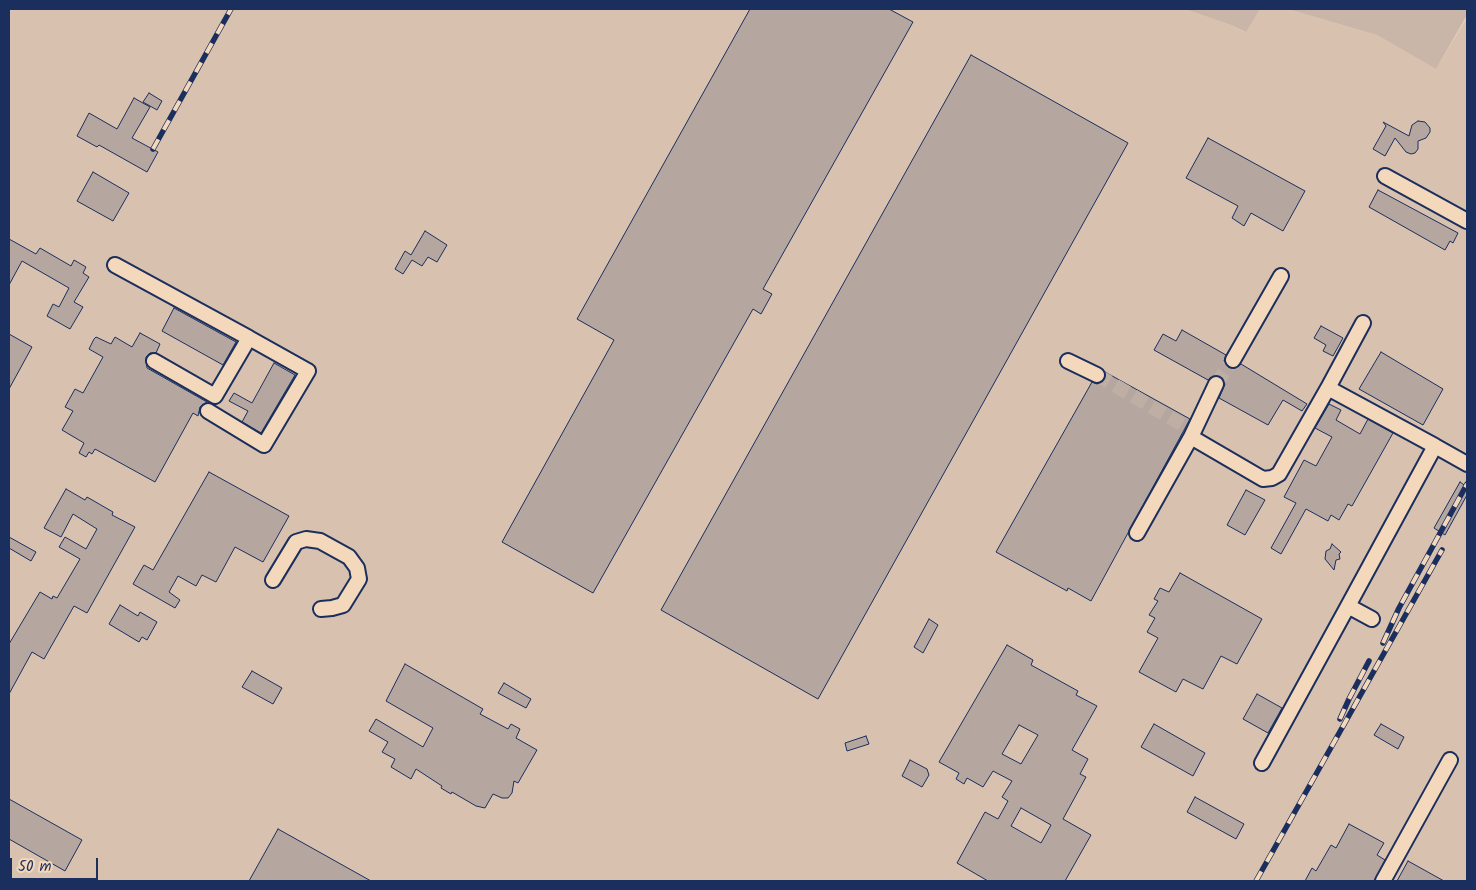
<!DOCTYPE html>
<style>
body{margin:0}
#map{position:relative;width:1476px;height:890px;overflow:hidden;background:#e7ceb5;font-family:Kalam,sans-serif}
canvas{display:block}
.frame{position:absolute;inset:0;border:10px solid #1b2f5e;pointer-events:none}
.scale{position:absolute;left:10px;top:858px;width:88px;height:22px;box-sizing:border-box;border:2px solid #1b2f5e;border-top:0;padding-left:6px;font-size:15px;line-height:18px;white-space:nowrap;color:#1b2f5e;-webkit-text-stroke:4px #f4d8bb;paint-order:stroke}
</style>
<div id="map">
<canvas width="1476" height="890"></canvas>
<div class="frame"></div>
<div class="scale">50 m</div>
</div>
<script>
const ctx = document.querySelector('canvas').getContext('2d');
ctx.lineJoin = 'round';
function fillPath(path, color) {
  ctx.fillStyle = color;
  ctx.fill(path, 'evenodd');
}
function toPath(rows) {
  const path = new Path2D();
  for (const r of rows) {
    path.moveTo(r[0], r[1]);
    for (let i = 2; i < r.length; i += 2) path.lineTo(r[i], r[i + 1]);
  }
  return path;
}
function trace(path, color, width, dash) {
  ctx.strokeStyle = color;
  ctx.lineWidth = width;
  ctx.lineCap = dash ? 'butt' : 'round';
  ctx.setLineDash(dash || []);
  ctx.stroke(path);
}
const built = toPath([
 [9,9,1185,9,1231,25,1245,32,1260,9,1288,9,1377,35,1436,69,1467,18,1467,881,9,881]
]);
const green = toPath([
 [1185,9,1260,9,1246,32,1231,25],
 [1288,9,1467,9,1467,15,1436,69,1377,35]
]);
const building = toPath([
 [750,9,889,9,913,22,763,289,772,294,761,314,753,309,593,593,502,542,614,340,577,319,750,9],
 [971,55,1128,143,818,699,661,610,971,55],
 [149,93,162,101,157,110,143,102,149,93],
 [134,98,150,107,132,138,158,152,147,172,99,145,97,147,77,136,89,113,117,129,134,98],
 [1418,121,1425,122,1430,128,1430,132,1426,138,1418,141,1418,149,1415,153,1411,154,1406,152,1395,138,1385,156,1373,149,1386,126,1383,122,1409,136,1412,125,1418,121],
 [1208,138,1305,191,1283,231,1251,213,1244,226,1232,218,1238,206,1186,178,1208,138],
 [93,172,129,193,113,221,77,201,93,172],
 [1378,190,1458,233,1453,243,1450,241,1445,250,1369,207,1378,190],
 [425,231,447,245,437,262,428,257,422,266,412,260,403,274,395,269,405,251,411,255,425,231],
 [9,239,36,254,40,248,71,266,74,260,86,267,83,273,89,277,74,302,83,307,70,329,47,316,53,304,59,307,69,288,22,261,9,285,9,239],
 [174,308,236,342,223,365,162,331,174,308],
 [1321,326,1343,338,1333,356,1323,351,1326,345,1314,338,1321,326],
 [1182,330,1226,355,1224,361,1228,367,1234,369,1241,364,1307,404,1302,411,1283,400,1268,425,1219,398,1225,384,1220,376,1215,375,1208,380,1154,350,1163,334,1176,341,1182,330],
 [140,333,160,344,156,353,150,353,146,357,147,368,207,402,200,407,198,416,193,413,155,482,95,449,92,454,89,452,86,457,79,453,84,443,62,430,73,411,65,407,75,389,83,393,103,357,89,349,94,339,96,337,111,344,115,337,132,347,140,333],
 [9,334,32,347,9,389,9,334],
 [1381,352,1443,389,1423,425,1359,389,1381,352],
 [274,363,295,375,261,433,242,422,248,411,229,401,234,393,252,403,274,363],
 [1105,372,1190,419,1091,601,1068,588,1067,591,996,552,1092,382,1097,384,1102,382,1105,378,1105,372],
 [1329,404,1341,410,1336,420,1360,434,1368,419,1393,433,1352,506,1348,504,1339,520,1331,515,1328,521,1306,509,1281,554,1271,548,1296,503,1284,497,1304,460,1316,466,1332,437,1315,428,1329,404],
 [209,472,289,516,263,562,235,547,216,582,202,575,196,586,178,576,169,592,180,600,175,608,133,584,144,565,153,570,209,472],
 [1460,482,1467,487,1467,495,1445,535,1434,528,1460,482],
 [66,489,85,500,87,497,113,512,112,515,135,527,87,613,74,606,44,659,32,652,9,694,9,644,40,592,52,599,53,596,57,598,80,559,59,547,65,537,86,549,97,529,73,514,61,537,44,528,66,489],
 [1246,490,1265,500,1245,535,1227,525,1246,490],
 [9,537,36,552,31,561,9,548,9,537],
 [1332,544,1341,552,1339,554,1340,559,1336,560,1334,570,1325,559,1326,551,1330,549,1332,544],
 [1180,573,1262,619,1237,664,1221,656,1203,689,1183,679,1176,692,1139,672,1158,638,1147,632,1155,618,1149,615,1158,601,1154,599,1160,588,1169,592,1180,573],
 [120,605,138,616,140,612,157,622,147,640,142,637,139,642,109,624,120,605],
 [929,619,938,625,923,653,914,647,929,619],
 [1007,645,1033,660,1031,665,1078,691,1076,695,1097,706,1072,750,1088,759,1080,774,1086,777,1063,819,1091,835,1065,881,988,881,957,863,985,812,998,819,1008,801,1002,797,1012,781,993,771,983,787,967,778,964,784,956,779,959,773,939,762,1007,645],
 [1019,725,1038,735,1021,764,1002,754,1019,725],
 [1021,808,1051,825,1041,843,1011,826,1021,808],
 [405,664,483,709,480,714,508,729,511,724,520,729,516,738,537,750,518,783,514,781,512,793,508,798,502,798,493,794,485,808,476,806,452,792,451,794,441,788,442,786,416,769,411,779,391,767,395,759,382,752,388,742,369,731,376,719,423,747,433,728,386,701,405,664],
 [252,671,282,688,273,704,242,687,252,671],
 [504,683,531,699,526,708,498,693,504,683],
 [1257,694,1282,708,1268,733,1243,719,1257,694],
 [1154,724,1205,753,1193,776,1141,747,1154,724],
 [1381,724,1404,737,1398,749,1374,735,1381,724],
 [866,736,869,744,847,751,845,743,866,736],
 [910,760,927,769,929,775,922,787,902,776,910,760],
 [1195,797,1244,824,1236,839,1187,812,1195,797],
 [9,799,82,840,65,871,9,839,9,799],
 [1349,824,1384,843,1377,855,1385,860,1374,881,1305,881,1312,868,1316,871,1331,845,1336,848,1349,824],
 [278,829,371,881,249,881,278,829],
 [1408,861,1444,881,1397,881,1408,861]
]);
const minorTunnel = toPath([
 [1097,375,1188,428],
 [1216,384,1233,360]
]);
const minor = toPath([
 [1385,176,1467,221],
 [115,265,249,338,215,396,154,361],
 [1363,323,1328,388,1435,446],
 [1233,360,1281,276],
 [1068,361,1097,375],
 [1216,384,1191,437,1263,479,1272,478,1279,474,1328,388],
 [208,411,264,445,308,371,249,338],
 [1137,533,1191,437],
 [273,580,296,542,306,539,320,541,349,557,357,568,359,579,343,605,332,608,321,609],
 [1348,606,1435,446,1467,464],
 [1262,763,1348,606,1372,619],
 [1383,881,1450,760]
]);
const rail = toPath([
 [153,149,231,9],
 [1383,643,1399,608,1467,484],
 [1340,719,1349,699,1369,661],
 [1256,881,1442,550]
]);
fillPath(built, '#d8c2af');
fillPath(green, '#c9b6a9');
fillPath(building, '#b5a6a0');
trace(building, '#1b2f5e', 1);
trace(minorTunnel, '#beaea4', 14, [14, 7]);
trace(minor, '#1b2f5e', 18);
trace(minor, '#f4d8bb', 14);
trace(rail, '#1b2f5e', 5.5);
trace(rail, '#f4d8bb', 4, [11]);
</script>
